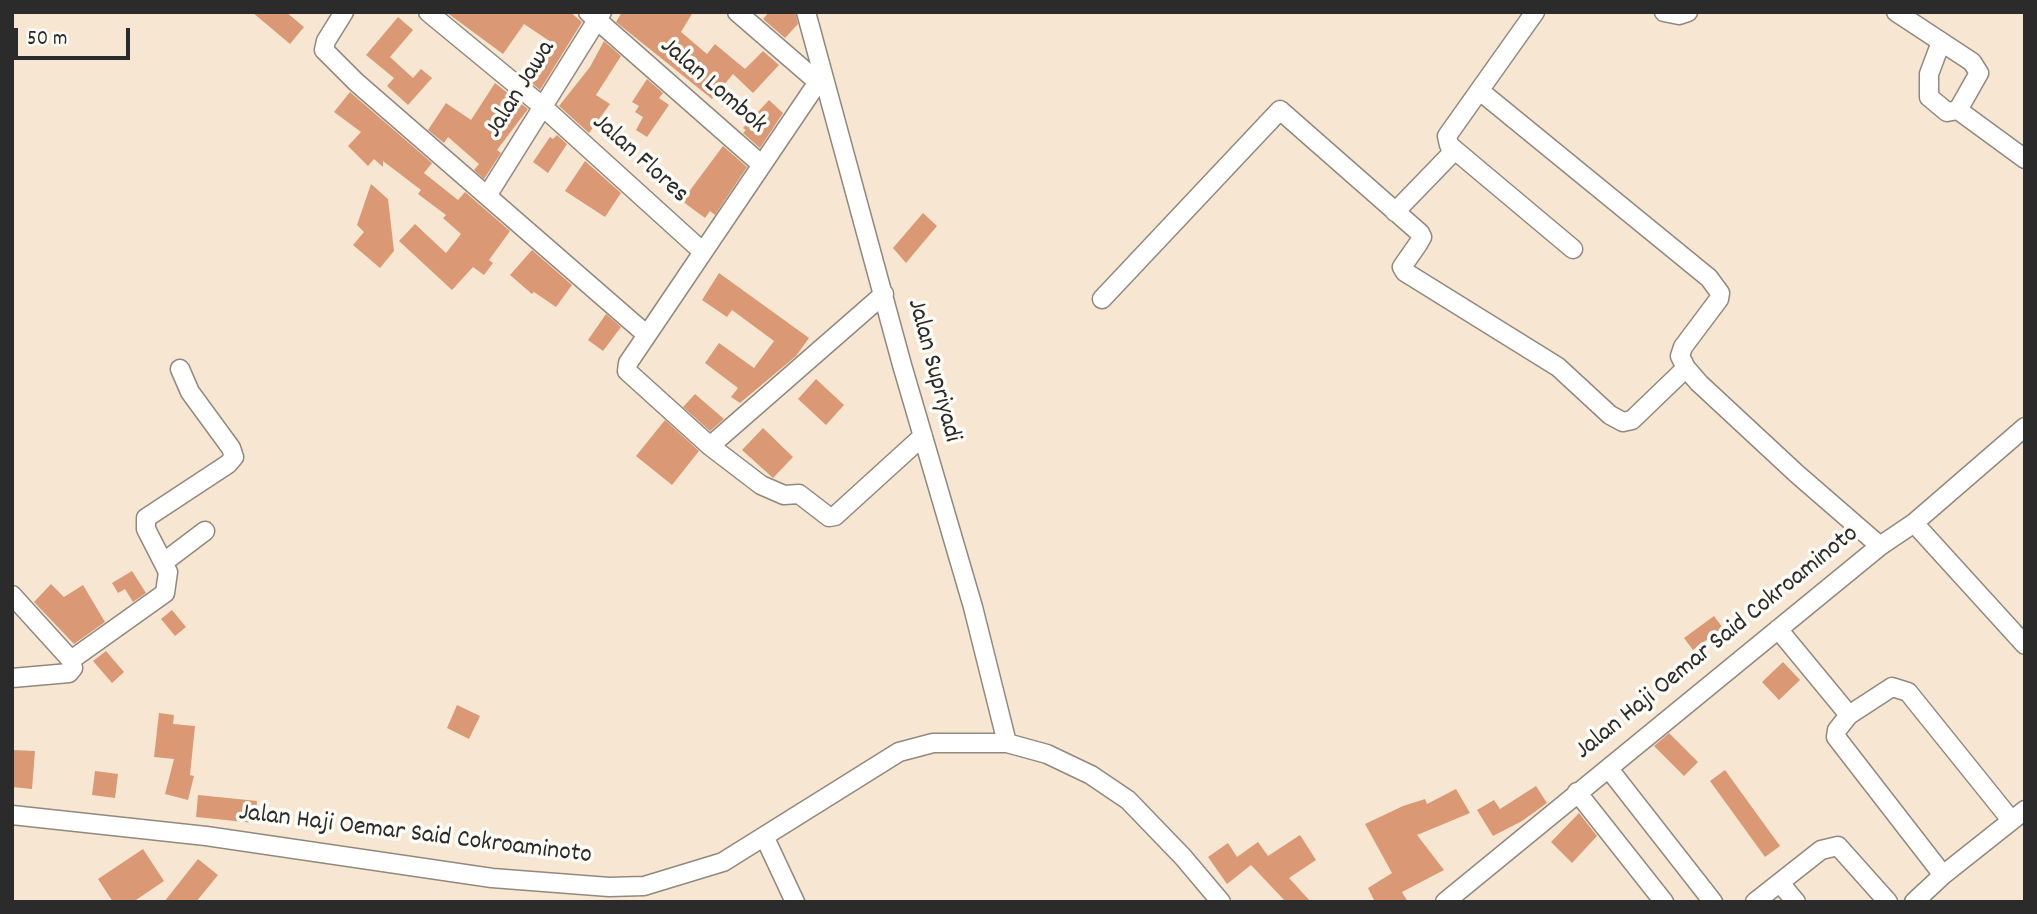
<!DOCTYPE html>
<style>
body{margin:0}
#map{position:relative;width:2037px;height:914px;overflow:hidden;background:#f7e7d2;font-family:Dekko,sans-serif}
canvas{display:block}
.frame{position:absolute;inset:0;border:14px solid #2b2b2b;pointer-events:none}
.scale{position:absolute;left:14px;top:28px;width:116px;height:32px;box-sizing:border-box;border:4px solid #2b2b2b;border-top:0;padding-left:9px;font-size:21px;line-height:24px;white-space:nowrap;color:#2b2b2b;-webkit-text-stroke:5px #fdfcf7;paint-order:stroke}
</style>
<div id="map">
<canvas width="2037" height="914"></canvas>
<div class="frame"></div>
<div class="scale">50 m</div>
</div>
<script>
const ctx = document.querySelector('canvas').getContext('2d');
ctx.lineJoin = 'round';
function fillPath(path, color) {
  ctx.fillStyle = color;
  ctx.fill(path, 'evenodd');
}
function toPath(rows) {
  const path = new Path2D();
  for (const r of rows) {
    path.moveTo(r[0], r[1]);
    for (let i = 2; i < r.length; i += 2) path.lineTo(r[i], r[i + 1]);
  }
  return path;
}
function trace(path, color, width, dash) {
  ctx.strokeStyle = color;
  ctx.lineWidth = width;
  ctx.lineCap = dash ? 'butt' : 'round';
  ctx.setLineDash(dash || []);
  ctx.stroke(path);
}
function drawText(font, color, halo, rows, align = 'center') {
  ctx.font = font + ' Dekko,sans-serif';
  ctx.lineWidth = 7;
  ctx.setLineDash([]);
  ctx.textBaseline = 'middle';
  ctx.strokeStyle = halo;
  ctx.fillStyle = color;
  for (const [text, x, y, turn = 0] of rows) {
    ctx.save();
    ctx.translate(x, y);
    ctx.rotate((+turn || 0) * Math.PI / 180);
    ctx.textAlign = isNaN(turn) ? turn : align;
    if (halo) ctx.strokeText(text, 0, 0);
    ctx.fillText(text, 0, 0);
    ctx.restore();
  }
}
const building = toPath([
 [252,12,286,12,304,27,290,44],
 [446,12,570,12,582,22,540,90,525,77,551,42,524,24,503,54],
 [622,12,693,12,681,32,707,54,715,44,745,69,763,51,779,65,753,93,733,74,712,99,616,22],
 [769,12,795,12,798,24,785,38,763,19],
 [398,17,413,30,390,57,413,78,421,69,432,78,408,105,387,86,394,78,366,55],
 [604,41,621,56,596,95,610,104,589,133,559,106,590,67],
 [647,79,663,93,659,98,669,105,647,137,636,130,643,117,635,112,639,106,632,102],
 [495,83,528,109,497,150,501,153,484,179,474,170,479,164,448,137,444,143,428,130,446,103,471,120],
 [350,92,432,163,424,173,458,200,465,192,510,231,489,260,493,263,484,275,473,267,452,290,399,241,415,224,446,253,461,234,443,218,446,215,418,194,421,190,383,161,383,167,374,159,368,166,348,146,361,132,334,112],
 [769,100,783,113,760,148,743,133,746,130,743,128],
 [557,135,567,144,548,173,533,162,550,137,553,139],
 [723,146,747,167,715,215,710,211,705,218,682,201],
 [585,161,621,193,605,217,565,191],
 [371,184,388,199,394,251,380,268,353,245,364,232,357,225],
 [923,213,937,226,906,263,893,248],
 [532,250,572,285,556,307,534,292,532,294,510,275],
 [719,273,809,338,796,356,740,403,731,397,738,388,705,363,719,343,754,368,774,341,732,310,727,317,702,300],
 [606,314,621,327,603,351,588,340],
 [816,379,844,405,826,425,798,399],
 [695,394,724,419,710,431,683,407],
 [665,420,699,451,672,485,636,456],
 [763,428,793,457,773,478,742,450],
 [132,571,146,593,133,602,125,589,118,593,112,583],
 [51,584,64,597,83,585,105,622,74,644,34,602],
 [172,610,186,627,175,636,161,619],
 [1714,616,1723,628,1693,650,1684,638],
 [106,651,124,672,112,683,93,661],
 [1783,662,1800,680,1779,700,1762,682],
 [457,705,480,716,469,739,447,728],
 [159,713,174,715,173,724,195,726,190,775,194,776,188,800,165,794,174,759,154,757],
 [1669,733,1698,762,1684,776,1654,746],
 [12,750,35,751,32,789,12,787],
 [1725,770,1780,846,1765,857,1710,781],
 [95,771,118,774,115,798,92,795],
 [1536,786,1547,803,1522,821,1493,836,1477,810,1494,800,1500,809],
 [1456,789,1470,813,1417,835,1444,870,1402,892,1408,902,1375,902,1368,888,1392,873,1365,824,1403,806,1425,799,1427,804],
 [198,795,257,801,255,823,196,817],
 [1579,813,1597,836,1572,863,1551,842],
 [1300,835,1316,860,1289,878,1311,902,1286,902,1251,865,1227,884,1208,857,1228,843,1237,857,1258,842,1268,856],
 [143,849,164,881,133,902,113,902,98,879],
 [198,859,218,875,196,902,164,902]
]);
const minor = toPath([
 [344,12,326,41,324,50,356,82,647,335],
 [428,12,542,106,703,252],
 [588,12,762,165],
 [737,12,826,89],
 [806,12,902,365,973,607,1007,743],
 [1535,12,1452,129,1447,136,1449,145,1573,249],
 [1664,12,1679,15,1688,12],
 [1896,12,1972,62,1979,73,1958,110,2025,159],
 [1941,42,1929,74,1929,97,1947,112,1958,110],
 [818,82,647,335,628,363,627,371,710,446,761,485,784,495,799,494,829,517,835,516,923,436],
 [1480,91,1709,278,1720,293,1719,299,1683,347,1680,356,1686,368,1699,383,1797,474,1880,546],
 [487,196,602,12],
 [1395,212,1454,151],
 [1102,299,1280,110,1420,233,1422,237,1418,244,1402,267,1405,272,1558,367,1610,415,1623,422,1632,420,1686,368],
 [710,446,884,294],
 [1914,523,2025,645],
 [164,562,205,531],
 [12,595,71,660,73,668,69,673,12,678],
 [1778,629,1849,715,1837,730,1836,737,1943,875,2025,810],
 [71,660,165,593,168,572,146,529,146,518,228,464,234,457,231,448,190,392,180,369],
 [1849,715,1892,687,1908,692,2011,820],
 [1609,769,1713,902],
 [1577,792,1664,902],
 [12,815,206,836,492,878,609,887,644,886,723,862,899,752,933,743,1007,743,1047,754,1091,775,1128,800,1183,857,1221,902],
 [765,838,795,902],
 [1780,883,1796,902],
 [1445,902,1880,546,1914,523,2025,427],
 [1755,902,1821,850,1838,846,1888,902],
 [1914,902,1943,875]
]);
const streetNames = [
 ["Jalan Lombok",712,87,41],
 ["Jalan Jawa",522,90,-58],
 ["Jalan Flores",639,160,42],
 ["Jalan Supriyadi",932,371,75],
 ["Jalan Haji Oemar Said Cokroaminoto",1718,644,-39],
 ["Jalan Haji Oemar Said Cokroaminoto",415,836,7]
];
fillPath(building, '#da9974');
trace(minor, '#91897e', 21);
trace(minor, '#fff', 18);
drawText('26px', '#2b2b2b', '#fdfcf7', streetNames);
</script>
